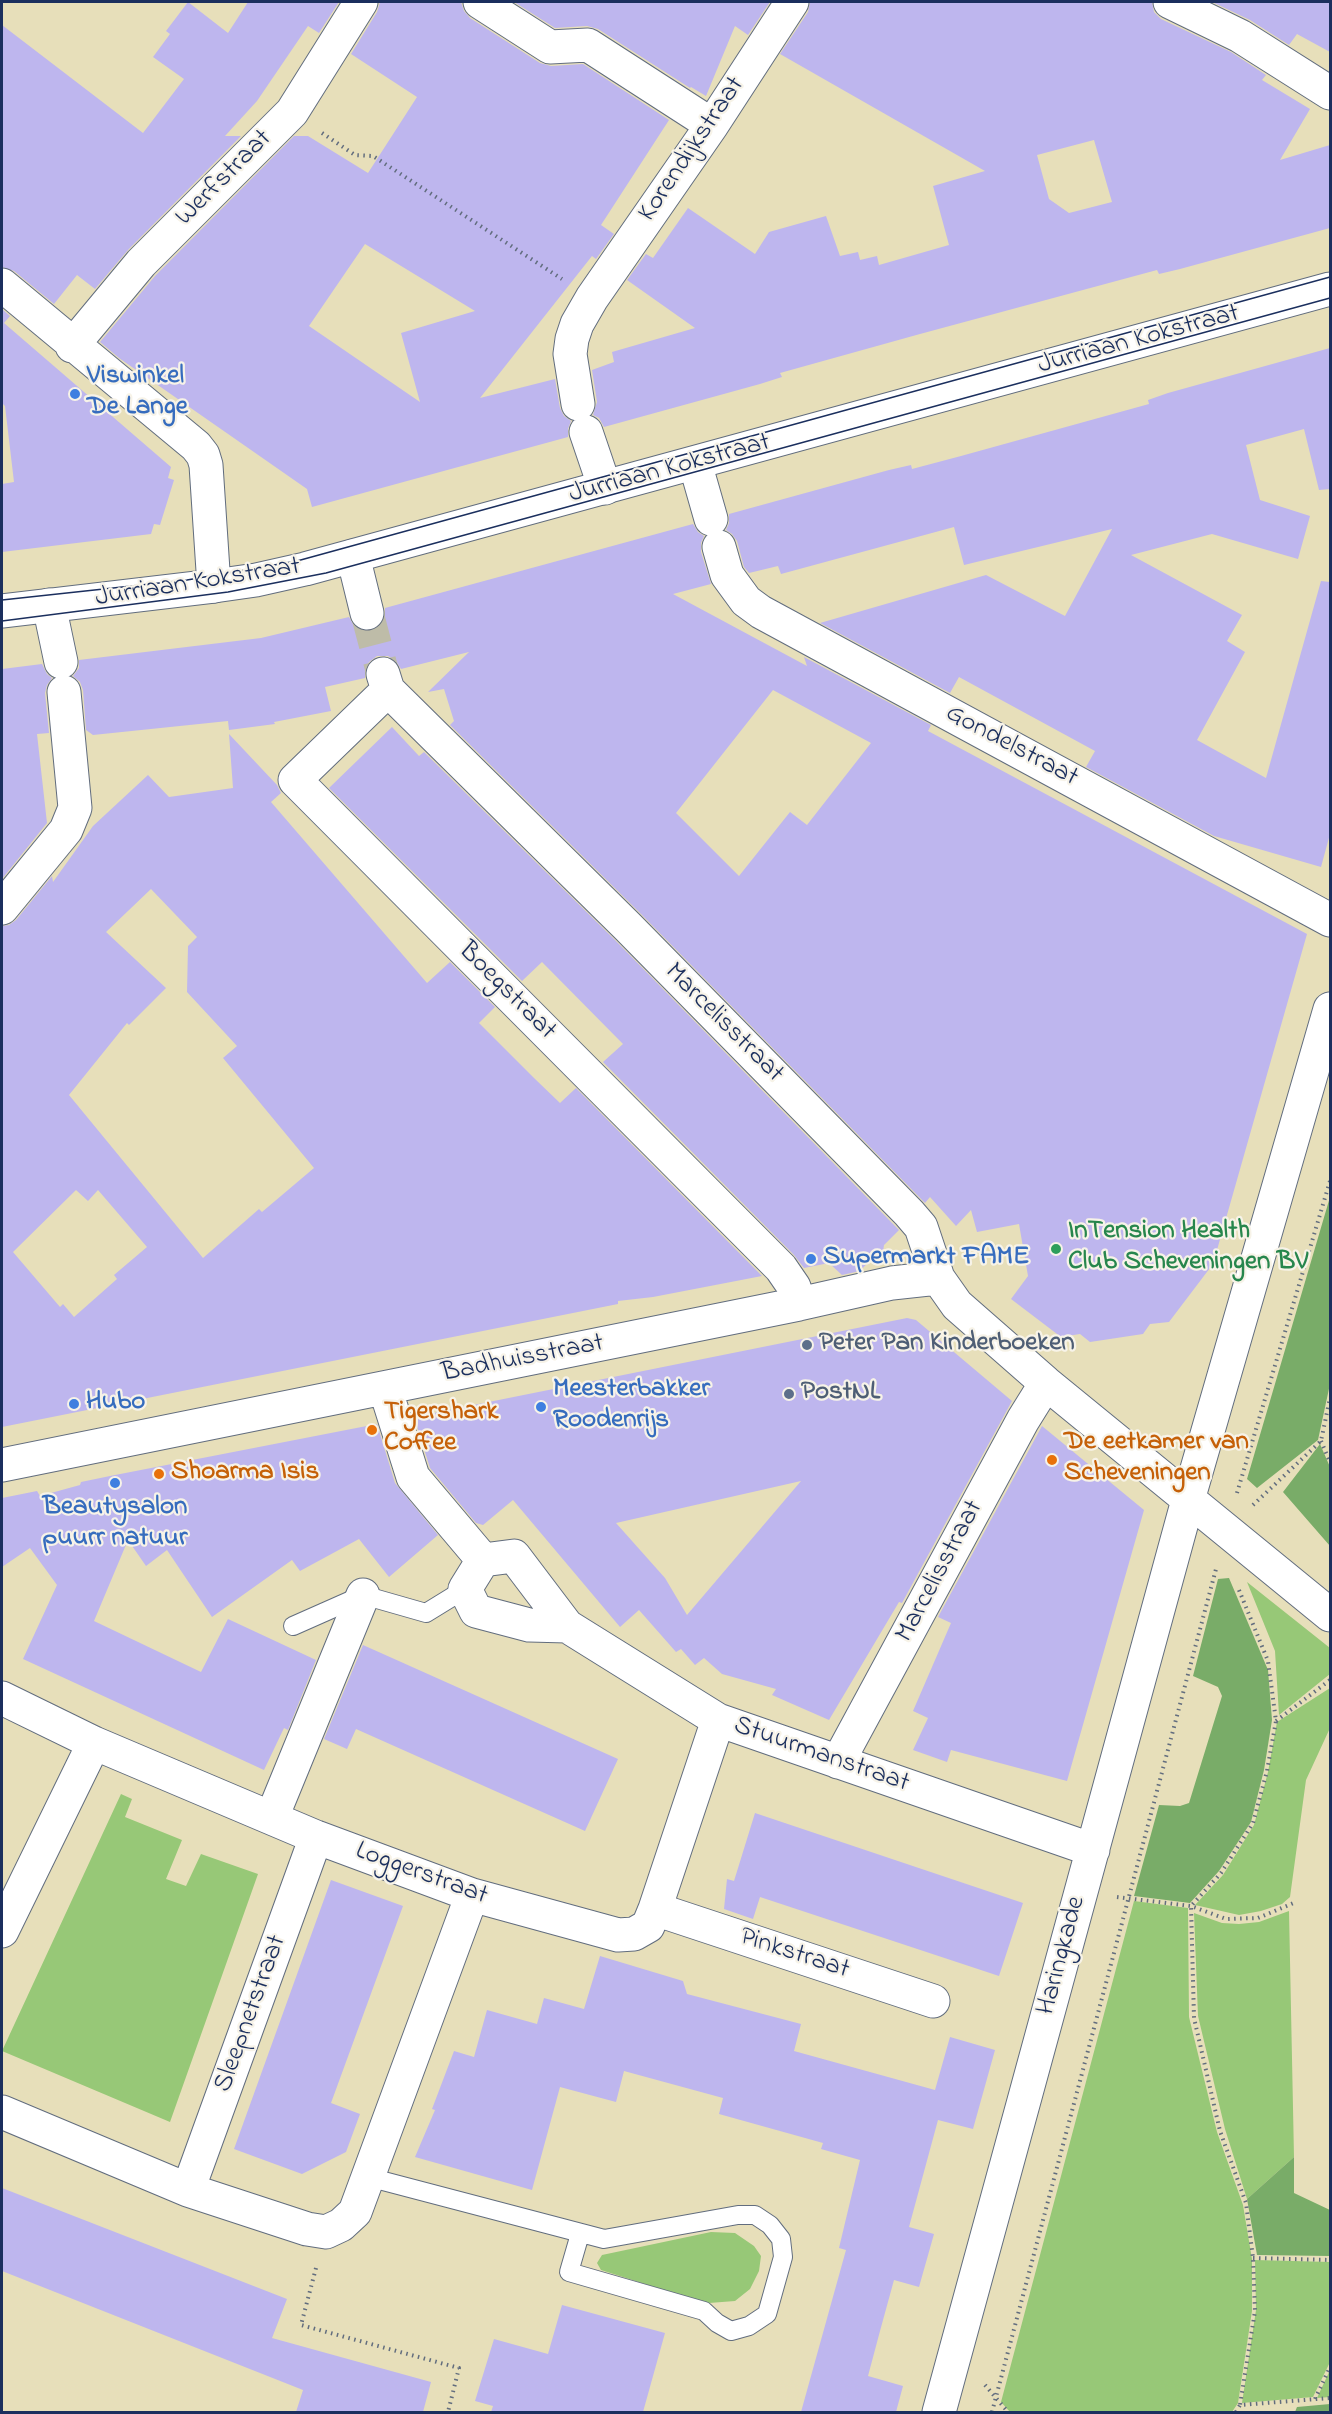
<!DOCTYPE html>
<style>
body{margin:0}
#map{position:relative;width:1332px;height:2414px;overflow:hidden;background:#e7dfba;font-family:"Indie Flower",sans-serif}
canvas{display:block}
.frame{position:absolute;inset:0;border:3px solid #1b2f5e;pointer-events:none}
</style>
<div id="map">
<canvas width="1332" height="2414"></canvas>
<div class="frame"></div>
</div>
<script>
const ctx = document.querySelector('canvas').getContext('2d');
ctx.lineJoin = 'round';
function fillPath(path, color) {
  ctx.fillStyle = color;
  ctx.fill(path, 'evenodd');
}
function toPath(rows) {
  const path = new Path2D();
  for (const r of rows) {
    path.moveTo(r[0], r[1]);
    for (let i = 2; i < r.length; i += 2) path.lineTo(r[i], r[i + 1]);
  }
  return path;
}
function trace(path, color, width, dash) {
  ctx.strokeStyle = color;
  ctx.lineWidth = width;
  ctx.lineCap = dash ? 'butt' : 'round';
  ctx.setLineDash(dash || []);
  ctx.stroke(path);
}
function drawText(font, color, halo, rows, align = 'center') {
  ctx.font = font + ' "Indie Flower",sans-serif';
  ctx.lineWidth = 4.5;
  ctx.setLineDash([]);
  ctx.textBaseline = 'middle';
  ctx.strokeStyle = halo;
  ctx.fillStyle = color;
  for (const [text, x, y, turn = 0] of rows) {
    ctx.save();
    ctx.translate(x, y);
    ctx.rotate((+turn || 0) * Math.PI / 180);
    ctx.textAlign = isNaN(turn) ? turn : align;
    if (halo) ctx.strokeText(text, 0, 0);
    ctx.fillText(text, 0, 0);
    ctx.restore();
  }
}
const green = toPath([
 [1247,1582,1330,1648,1330,1674,1279,1715,1275,1651],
 [1330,1688,1330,1728,1306,1780,1290,1897,1282,1904,1261,1911,1239,1915,1195,1905,1223,1875,1254,1825,1268,1772,1277,1722],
 [121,1794,132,1799,125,1817,182,1840,166,1879,186,1886,201,1854,258,1874,170,2122,2,2051],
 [1134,1901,1188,1908,1189,2017,1217,2132,1243,2205,1252,2259,1252,2311,1238,2403,1232,2412,1010,2412,1001,2402],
 [1289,1911,1294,2157,1247,2199,1225,2129,1198,2016,1194,1913,1222,1923,1239,1924,1259,1922],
 [711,2232,735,2233,754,2246,761,2256,759,2271,750,2289,735,2301,709,2303,673,2293,601,2270,597,2263,602,2255],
 [1255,2260,1330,2262,1330,2362,1313,2397,1242,2403,1256,2310],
 [1330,2370,1330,2397,1317,2398]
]);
const forest = toPath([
 [1330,1197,1330,1384,1318,1440,1257,1488,1247,1479],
 [1320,1444,1330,1467,1330,1546,1283,1492],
 [1229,1578,1268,1670,1272,1720,1264,1770,1251,1822,1219,1871,1190,1903,1134,1896,1159,1805,1180,1806,1189,1803,1222,1696,1218,1687,1193,1676,1218,1579],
 [1294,2157,1294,2193,1330,2210,1330,2256,1257,2255,1247,2199],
 [1330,2404,1330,2412,1295,2412,1297,2407]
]);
const building = toPath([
 [188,2,228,33,248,2,339,2,319,33,308,26,257,101,225,136,241,136,128,250,95,289,77,275,54,304,14,271,2,267,2,25,143,133,184,79,153,57,170,34,166,31],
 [380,2,461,2,464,11,470,18,540,63,551,66,583,64,669,120,601,225,614,234,596,259,592,256,480,398,555,379,560,408,564,416,571,421,568,429,568,437,312,507,307,489,119,358,100,342,155,276,294,136,308,136,368,173,417,97,351,54,377,12],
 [365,244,475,311,401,333,420,402,309,326],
 [514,2,770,2,748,35,735,26,706,96,691,87,690,88,598,29,587,26,555,28],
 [810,2,1152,2,1154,12,1161,19,1231,52,1266,75,1262,80,1310,109,1280,160,1330,145,1330,228,1180,269,1159,274,1157,270,920,334,780,373,782,377,760,384,604,427,599,418,593,415,597,402,592,370,614,362,612,352,695,328,627,280,646,254,653,258,688,208,755,254,769,232,826,216,840,256,858,252,860,260,877,256,879,265,949,245,933,186,985,171,780,54,808,12],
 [1094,140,1112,202,1069,213,1049,199,1037,155],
 [1212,2,1330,2,1330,52,1297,34,1289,45,1250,20],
 [2,309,10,316,4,323,171,467,168,478,174,480,160,525,154,524,151,534,2,552,2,484,14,482,5,406,2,403],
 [1330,348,1330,489,1319,490,1304,429,1246,445,1260,500,1310,516,1298,559,1212,534,1131,555,1242,615,1227,641,1245,652,1197,740,1266,778,1321,581,1330,582,1330,834,1321,867,1214,836,1086,767,1095,751,959,677,950,693,820,623,986,575,1065,616,1112,529,964,565,954,527,781,574,778,566,749,573,744,567,737,541,732,534,726,530,729,523,729,514,889,470,911,465,912,469,961,456,1149,404,1148,400,1168,393],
 [693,524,698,532,704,536,701,543,701,552,711,584,673,594,807,666,804,657,931,725,928,731,1307,934,1213,1264,1169,1322,1150,1324,1143,1334,1090,1342,1080,1334,1061,1337,1011,1299,1028,1276,1019,1224,977,1232,971,1210,956,1226,930,1197,925,1203,641,914,450,725,454,721,444,689,428,692,469,652,401,669,396,661,388,656,377,656,369,662,365,669,365,678,325,687,331,711,274,722,275,724,229,730,228,721,93,735,86,730,83,690,80,682,73,676,79,668,79,660,261,638,349,617,354,626,362,631,371,631,380,627,385,619,385,608],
 [773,690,871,743,807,825,790,812,739,876,676,813],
 [42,664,47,674,52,678,47,685,45,693,49,733,37,734,47,823,2,879,2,669],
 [392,727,419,756,424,752,615,940,895,1226,899,1230,884,1245,883,1252,877,1253,860,1271,842,1275,829,1263,804,1268,794,1255,603,1062,623,1044,542,962,522,981,329,788],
 [229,734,277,785,281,793,271,802,427,983,450,962,495,1007,479,1023,534,1078,560,1103,576,1088,762,1276,653,1297,618,1301,618,1304,2,1427,2,926,9,925,16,920,52,876,53,882,93,826,148,775,169,797,233,788],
 [151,889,197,937,188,946,187,992,237,1046,223,1058,314,1168,262,1212,259,1209,203,1258,69,1095,127,1023,129,1025,166,988,106,932],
 [76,1190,88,1201,98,1190,147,1247,114,1275,117,1279,74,1317,63,1304,60,1307,13,1252],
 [907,1318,916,1320,1012,1401,902,1603,899,1602,829,1720,772,1695,776,1689,722,1674,704,1658,695,1665,681,1649,676,1652,639,1610,620,1627,513,1500,483,1525,476,1523,430,1468,414,1417],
 [801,1481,687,1615,665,1578,616,1523],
 [377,1424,395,1483,438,1535,389,1577,359,1539,300,1571,292,1560,212,1617,167,1550,146,1566,128,1540,94,1621,201,1672,228,1619,316,1660,288,1730,284,1728,264,1770,23,1659,57,1585,30,1548,2,1567,2,1498,37,1491,40,1496,80,1485,81,1482,110,1476],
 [1042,1426,1144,1510,1067,1781,951,1750,947,1762,913,1750,928,1718,913,1711,951,1623,938,1617],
 [363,1645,618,1759,585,1831,356,1729,347,1749,324,1739],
 [755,1813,1023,1903,999,1976,760,1897,753,1919,724,1909,727,1879,734,1881],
 [331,1880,403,1906,331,2103,360,2114,346,2152,302,2174,234,2149],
 [600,1956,683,1981,687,1994,801,2024,794,2051,935,2090,950,2037,995,2050,973,2129,938,2120,909,2227,934,2234,919,2287,894,2280,880,2331,868,2376,903,2386,896,2412,801,2412,846,2250,839,2248,860,2160,821,2149,823,2143,719,2114,723,2098,624,2071,616,2102,560,2087,532,2190,415,2157,435,2110,432,2109,454,2051,474,2057,487,2010,537,2024,544,1998,584,2009],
 [2,2188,287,2299,272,2338,431,2382,423,2412,296,2412,303,2390,2,2271],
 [562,2305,665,2333,643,2412,491,2412,493,2406,475,2401,494,2339,548,2354]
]);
const streetTunnel = toPath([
 [367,613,383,674]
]);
const path = toPath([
 [322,133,355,155,373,156,562,279],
 [1321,1441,1330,1462],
 [1237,1493,1330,1181],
 [1253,1505,1321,1441,1330,1398],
 [1239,1590,1268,1661,1276,1721,1267,1771,1253,1823,1221,1873,1191,1906,1194,2018,1220,2131,1246,2203,1253,2258,1255,2311,1240,2405],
 [1276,1721,1330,1680],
 [1117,1897,1191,1906,1226,1919,1258,1918,1296,1902],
 [1253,2258,1330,2260],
 [316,2268,301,2325,459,2368,448,2412],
 [985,2385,1008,2412],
 [1315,2399,1330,2367],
 [992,2412,1216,1569],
 [1236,2412,1240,2405,1330,2398]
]);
const lane = toPath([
 [293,1626,363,1595,426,1613,465,1589],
 [368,2177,604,2239,738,2215,755,2215,770,2225,781,2239,783,2257,767,2314,749,2326,731,2331,717,2323,704,2311,569,2272,580,2234]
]);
const street = toPath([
 [480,2,550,47,588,45,712,125],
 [1170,2,1240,36,1330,93],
 [2,285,196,446,203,455,206,465,214,586],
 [72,346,141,263,292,112,361,2],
 [578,404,570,354,572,339,577,324,592,298,712,125,792,2],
 [586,432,605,488],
 [695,463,711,519],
 [719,547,727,575,746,601,761,612,1330,920],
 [353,556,367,613],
 [49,605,61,662],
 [383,674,388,690,628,927,909,1213,921,1227,938,1278,957,1305,1046,1383,1330,1615],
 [388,690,295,780,781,1268,794,1287,799,1304],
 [2,908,66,830,75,808,64,692],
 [385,1388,413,1477,483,1560],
 [2,1465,799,1304,892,1283,938,1278],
 [567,1626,529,1625,476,1611,465,1589,483,1560,514,1556,567,1626,718,1720,1093,1850],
 [2,1698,94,1743,316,1837,472,1895,618,1935,634,1934,648,1926,655,1909,718,1720],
 [838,1762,1023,1420,1046,1383],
 [272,1817,363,1595],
 [655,1909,933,2001],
 [2,1931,94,1743],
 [2,2112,188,2190,307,2229,326,2232,341,2225,355,2212,472,1895],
 [188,2190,316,1837],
 [939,2412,1188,1500,1330,1009]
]);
const secondary = toPath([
 [2,611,214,586,256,580,305,569,1330,289]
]);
const tram = toPath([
 [2,600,187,580,297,561,1330,277],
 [2,621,228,592,326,573,1330,298]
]);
const markers = [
 [75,394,6,"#3f7fe0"],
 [1056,1249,6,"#2e9e5b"],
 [811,1259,6,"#3f7fe0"],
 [807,1345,6,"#5c6f8a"],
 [789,1394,6,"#5c6f8a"],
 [74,1404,6,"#3f7fe0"],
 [541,1407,6,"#3f7fe0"],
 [372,1430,6,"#e8710a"],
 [1052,1460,6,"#e8710a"],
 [159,1474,6,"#e8710a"],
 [115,1483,6,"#3f7fe0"]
];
const streetNames = [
 ["Korendijkstraat",693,150,-56],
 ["Werfstraat",225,179,-45],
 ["Jurriaan Kokstraat",1139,341,-15],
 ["Jurriaan Kokstraat",670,470,-15],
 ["Jurriaan Kokstraat",198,584,-9],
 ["Gondelstraat",1011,747,28],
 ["Boegstraat",506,992,45],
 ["Marcelisstraat",723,1024,45],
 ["Badhuisstraat",523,1360,-11],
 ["Marcelisstraat",941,1572,-62],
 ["Stuurmanstraat",821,1756,19],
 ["Loggerstraat",421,1875,20],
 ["Pinkstraat",794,1955,18],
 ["Haringkade",1063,1956,-75],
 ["Sleepnetstraat",252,2014,-70]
];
const shopNames = [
 ["Viswinkel",87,378],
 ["De Lange",87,409],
 ["Supermarkt FAME",823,1259],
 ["Meesterbakker",553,1391],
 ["Roodenrijs",553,1422],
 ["Hubo",86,1404],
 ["Beautysalon",115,1509,"center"],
 ["puurr natuur",115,1540,"center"]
];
const leisureNames = [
 ["InTension Health",1068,1233],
 ["Club Scheveningen BV",1068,1264]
];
const serviceNames = [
 ["Peter Pan Kinderboeken",819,1345],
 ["PostNL",801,1394]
];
const foodNames = [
 ["Tigershark",384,1414],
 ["Coffee",384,1445],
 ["De eetkamer van",1064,1444],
 ["Scheveningen",1064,1475],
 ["Shoarma Isis",171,1474]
];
fillPath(green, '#97c877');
fillPath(forest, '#79ac68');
fillPath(building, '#beb6ee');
trace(streetTunnel, '#bebca8', 33, [33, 16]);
trace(lane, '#626d7e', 20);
trace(street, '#626d7e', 35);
trace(secondary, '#626d7e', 35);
trace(path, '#626d7e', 4, [1.5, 4.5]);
trace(lane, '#fff', 18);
trace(street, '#fff', 33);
trace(secondary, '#fff', 33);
trace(tram, '#1b2f5e', 1.5);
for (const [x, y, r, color] of markers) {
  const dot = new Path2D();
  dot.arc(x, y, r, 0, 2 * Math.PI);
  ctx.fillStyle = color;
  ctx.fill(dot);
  trace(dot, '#f7f3e8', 2);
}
drawText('27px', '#1b2f5e', '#f7f3e8', streetNames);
drawText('bold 27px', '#366cbe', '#f7f3e8', shopNames, 'left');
drawText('bold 27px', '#27864d', '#f7f3e8', leisureNames, 'left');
drawText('bold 27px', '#4e5e75', '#f7f3e8', serviceNames, 'left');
drawText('bold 27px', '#c56008', '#f7f3e8', foodNames, 'left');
</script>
